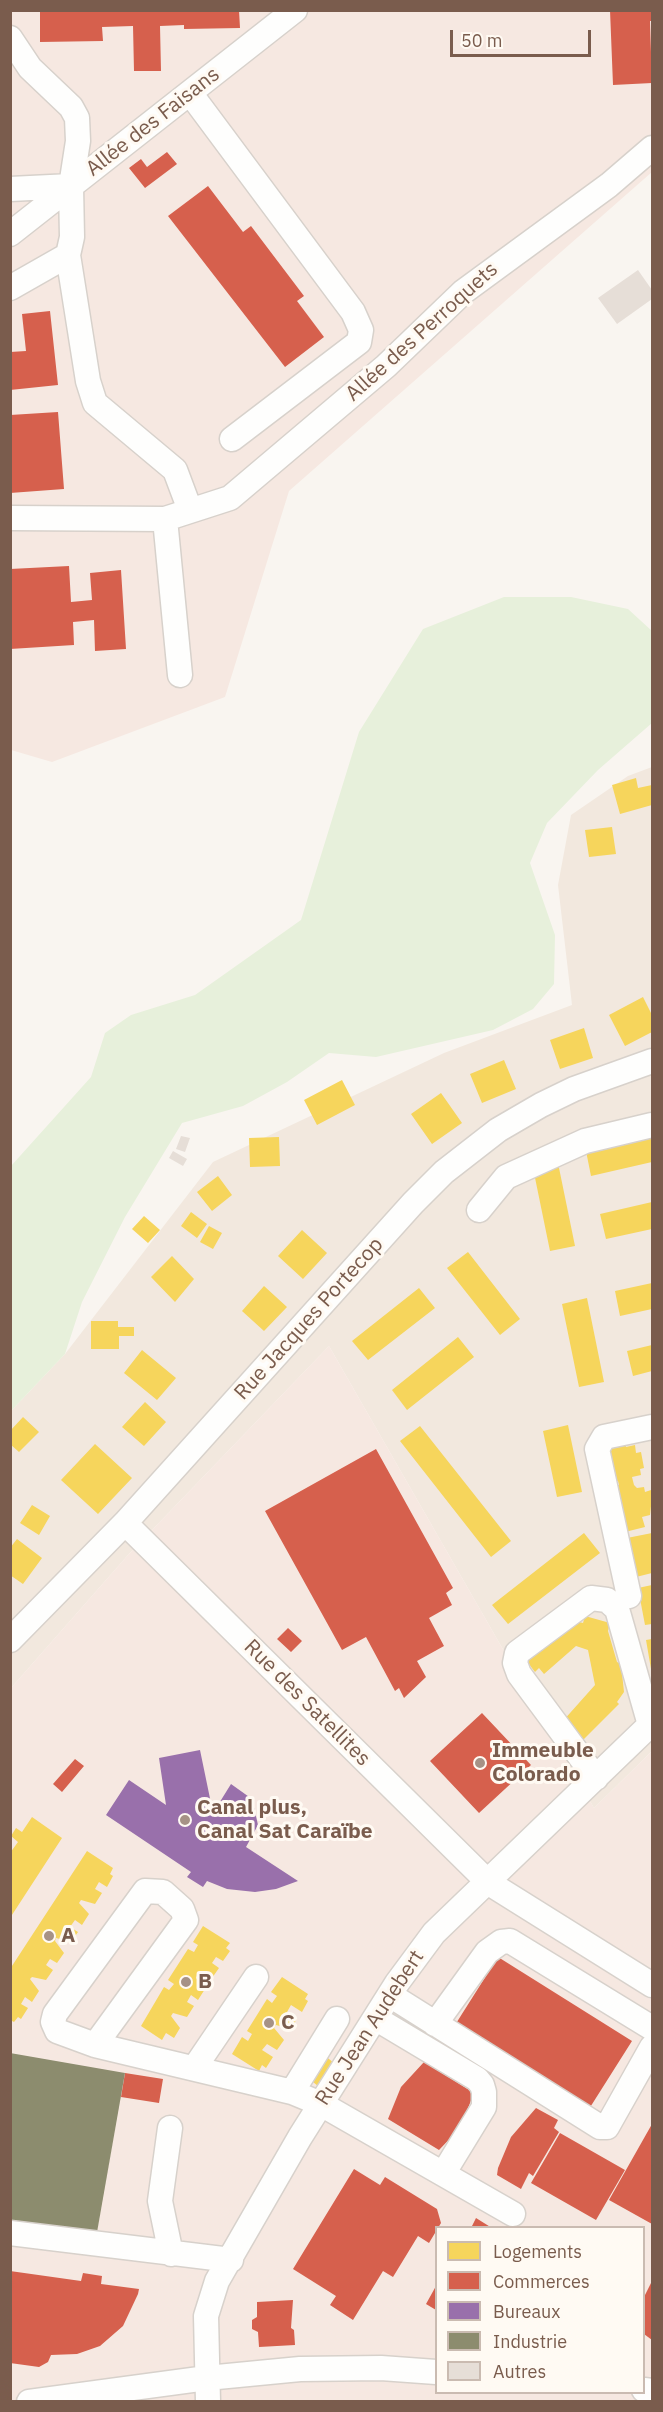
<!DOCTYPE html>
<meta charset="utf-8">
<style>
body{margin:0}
#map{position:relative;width:663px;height:2412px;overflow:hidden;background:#f9f5f0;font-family:"IBM Plex Sans",sans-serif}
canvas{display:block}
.frame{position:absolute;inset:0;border:12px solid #7a5c4d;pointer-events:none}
.legend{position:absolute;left:435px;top:2226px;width:210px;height:168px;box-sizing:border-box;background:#fffaf3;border:2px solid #cabbb1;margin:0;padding:8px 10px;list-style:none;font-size:18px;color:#7a5c4d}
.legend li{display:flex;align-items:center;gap:12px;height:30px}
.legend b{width:30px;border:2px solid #cabbb1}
.scale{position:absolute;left:450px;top:30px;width:141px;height:27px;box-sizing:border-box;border:3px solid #7a5c4d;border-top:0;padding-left:8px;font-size:18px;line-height:21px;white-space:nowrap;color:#7a5c4d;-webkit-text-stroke:4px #fffaf3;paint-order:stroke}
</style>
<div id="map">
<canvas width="663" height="2412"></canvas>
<div class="frame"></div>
<ul class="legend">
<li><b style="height:16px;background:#f6d55c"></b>Logements</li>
<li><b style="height:16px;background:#d6604d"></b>Commerces</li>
<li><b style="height:16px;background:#9970ab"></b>Bureaux</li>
<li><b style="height:16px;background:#8c8c6e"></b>Industrie</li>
<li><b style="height:16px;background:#e6ded7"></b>Autres</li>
</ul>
<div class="scale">50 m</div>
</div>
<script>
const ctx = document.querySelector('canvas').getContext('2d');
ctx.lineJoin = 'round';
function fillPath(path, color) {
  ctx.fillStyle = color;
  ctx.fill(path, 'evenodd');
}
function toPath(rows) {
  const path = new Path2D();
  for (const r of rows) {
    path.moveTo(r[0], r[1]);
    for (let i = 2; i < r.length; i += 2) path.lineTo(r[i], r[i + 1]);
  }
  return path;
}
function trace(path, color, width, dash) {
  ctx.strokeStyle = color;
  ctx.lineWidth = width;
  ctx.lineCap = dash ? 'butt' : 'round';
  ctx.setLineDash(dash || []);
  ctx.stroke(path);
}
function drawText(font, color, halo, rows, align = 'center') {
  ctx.font = font + ' "IBM Plex Sans",sans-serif';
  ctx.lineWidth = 6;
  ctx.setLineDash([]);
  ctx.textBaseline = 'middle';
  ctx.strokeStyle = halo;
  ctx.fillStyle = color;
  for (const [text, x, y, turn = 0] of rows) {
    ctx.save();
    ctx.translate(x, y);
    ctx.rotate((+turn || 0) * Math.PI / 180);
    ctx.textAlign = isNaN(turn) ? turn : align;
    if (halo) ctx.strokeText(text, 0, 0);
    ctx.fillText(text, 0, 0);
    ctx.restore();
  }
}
const residential = toPath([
 [652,767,652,1751,594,1808,329,1346,128,1555,11,1688,11,1411,65,1354,213,1162,444,1053,572,1005,558,885,571,815,628,776]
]);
const commercial = toPath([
 [10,11,652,11,652,172,289,491,225,697,52,762,11,750],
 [329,1346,594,1808,652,1751,652,2401,11,2402,11,1688,128,1555],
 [436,2228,644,2228,644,2392,436,2392]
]);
const green = toPath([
 [504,597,571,597,628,609,652,631,652,723,598,770,547,823,530,863,555,935,554,984,533,1009,493,1030,376,1057,329,1053,287,1082,243,1106,182,1123,125,1217,82,1302,65,1354,11,1411,11,1166,91,1077,105,1033,131,1015,195,995,301,920,359,732,423,629]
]);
const homes = toPath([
 [636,778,638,788,652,785,652,805,620,814,612,785],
 [612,827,616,854,589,857,585,830],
 [643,997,652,1015,652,1032,625,1046,609,1015],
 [584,1028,593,1058,560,1069,550,1040],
 [504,1060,516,1089,482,1103,470,1074],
 [342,1080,355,1105,317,1125,304,1100],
 [441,1093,462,1123,432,1144,411,1114],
 [652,1136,652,1162,591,1176,586,1151],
 [279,1137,280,1166,250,1167,249,1138],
 [558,1163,575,1246,550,1251,533,1168],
 [218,1176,232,1195,212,1211,197,1192],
 [652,1202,652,1229,606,1239,600,1214],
 [191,1212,207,1224,197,1238,181,1226],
 [144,1216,160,1230,148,1243,132,1229],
 [209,1226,222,1233,213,1249,200,1242],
 [302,1230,327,1253,303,1279,278,1256],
 [468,1252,520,1319,500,1335,447,1268],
 [172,1256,194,1279,175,1302,151,1277],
 [652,1283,652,1309,620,1316,615,1291],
 [264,1286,287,1307,264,1331,242,1311],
 [419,1288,435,1308,368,1360,352,1341],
 [587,1298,604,1382,579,1387,562,1304],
 [91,1321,118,1321,118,1327,134,1327,134,1336,119,1336,119,1349,91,1349],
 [458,1337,474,1357,407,1410,392,1390],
 [652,1345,652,1371,633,1376,627,1351],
 [142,1350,176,1378,157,1400,124,1373],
 [145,1402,166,1422,144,1446,122,1427],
 [23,1417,39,1432,19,1452,10,1444,10,1431],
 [568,1425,582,1492,557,1497,543,1431],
 [420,1426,511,1541,491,1557,400,1441],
 [625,1440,626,1447,635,1445,636,1453,641,1452,644,1468,640,1469,641,1475,632,1477,634,1485,637,1488,644,1487,645,1492,651,1490,652,1497,650,1515,642,1517,645,1527,625,1532,625,1520,623,1520,615,1485,619,1485,618,1481,612,1482,605,1444],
 [95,1444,132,1478,98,1514,61,1480],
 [32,1505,50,1516,39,1535,20,1523],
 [584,1533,600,1553,508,1624,492,1605],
 [652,1533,652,1573,636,1577,636,1565,633,1566,627,1538],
 [17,1539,42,1558,23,1584,10,1575,10,1548],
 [652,1585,652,1624,645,1625,638,1588],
 [585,1616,610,1623,608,1631,617,1662,621,1664,624,1692,617,1702,619,1704,578,1745,562,1722,595,1685,588,1650,576,1646,544,1674,539,1668,535,1672,525,1659,554,1629,561,1636,567,1619,583,1623],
 [652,1639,652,1669,651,1669,646,1640],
 [32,1817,62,1838,10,1918,10,1853,18,1842,11,1836,16,1828,22,1832],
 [87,1851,113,1868,110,1874,113,1876,107,1887,99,1882,95,1889,102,1893,95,1904,81,1900,79,1903,89,1914,82,1925,75,1920,70,1927,78,1932,71,1942,56,1938,55,1941,64,1953,57,1963,50,1959,46,1965,53,1970,46,1980,32,1977,30,1979,39,1991,32,2002,25,1997,21,2004,28,2008,21,2019,18,2017,14,2022,10,2020,10,1969],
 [203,1926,230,1943,226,1948,230,1951,223,1961,216,1957,212,1963,219,1968,212,1978,197,1975,196,1978,205,1989,198,2000,191,1995,187,2002,194,2006,187,2017,173,2013,171,2016,180,2028,174,2038,166,2033,162,2040,141,2026,164,1987,169,1990,174,1984,168,1980,188,1949,194,1952,198,1945,193,1942],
 [282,1977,308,1994,305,1999,308,2001,302,2012,291,2005,287,2012,297,2019,290,2029,276,2025,274,2028,284,2040,277,2050,267,2044,262,2050,273,2057,266,2068,262,2065,259,2071,232,2054,242,2037,248,2041,252,2034,247,2031,267,1999,272,2003,277,1996,271,1992],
 [324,2055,334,2063,318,2086,308,2078]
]);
const shops = toPath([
 [40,10,239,10,240,28,184,29,184,25,160,26,161,71,134,71,133,26,102,27,103,41,40,42],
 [610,10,652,10,652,21,650,21,652,83,613,85],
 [167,152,177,164,145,188,129,168,141,159,147,167],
 [208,186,243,232,251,226,304,296,297,301,324,337,285,367,168,216],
 [50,311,58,385,10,390,10,352,26,351,22,314],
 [58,412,64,489,10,493,10,415],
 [69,566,71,602,92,600,90,573,121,570,126,649,95,651,94,620,73,622,74,645,10,649,10,569],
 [376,1449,453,1588,446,1593,452,1605,429,1618,444,1646,417,1661,426,1677,404,1698,399,1688,395,1691,366,1637,342,1650,265,1511],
 [288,1628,302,1641,291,1652,277,1639],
 [482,1713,531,1765,479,1813,430,1761],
 [75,1759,84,1766,62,1792,53,1784],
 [498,1957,632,2041,589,2109,455,2025],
 [424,2062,474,2093,460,2128,439,2150,388,2119,401,2087],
 [125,2073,163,2079,159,2103,121,2097],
 [536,2108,558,2120,554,2128,559,2132,533,2176,529,2173,521,2189,497,2175,498,2168,511,2137],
 [652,2124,652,2224,609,2200],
 [560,2133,625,2170,596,2220,531,2183],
 [354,2169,380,2185,385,2177,437,2209,441,2223,429,2243,418,2236,393,2277,383,2271,353,2320,330,2305,336,2296,293,2269],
 [476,2218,492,2228,471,2228],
 [10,2271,81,2281,83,2273,102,2276,101,2284,139,2289,138,2294,123,2326,100,2346,77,2354,51,2355,48,2362,39,2367,10,2363],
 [652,2281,652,2340,644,2334,644,2297],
 [436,2286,436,2310,426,2304],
 [293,2300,291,2328,294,2330,295,2345,259,2347,258,2332,252,2329,252,2320,257,2317,257,2302]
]);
const offices = toPath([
 [200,1750,213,1813,231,1784,252,1799,258,1825,246,1847,298,1881,276,1889,255,1892,227,1889,207,1881,203,1887,187,1877,191,1872,106,1815,129,1780,166,1805,159,1758]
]);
const industry = toPath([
 [10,2053,125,2073,96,2238,10,2223]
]);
const building = toPath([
 [638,270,652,290,652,299,617,324,598,298],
 [181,1136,190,1138,185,1152,176,1149],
 [173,1151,187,1159,183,1166,169,1158]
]);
const minor = toPath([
 [10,38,30,68,71,107,77,118,78,141,71,186,72,237,68,255,88,381,95,403,175,470,190,510],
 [190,93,353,312,361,330,359,342,232,439],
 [10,189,71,186],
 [10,234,295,10],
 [10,288,68,255],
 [10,518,165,519,230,498,386,366,463,292,609,185,652,148],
 [165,519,180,675],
 [479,1210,506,1177,585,1141,652,1125],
 [125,1523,489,1883,652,1985],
 [629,1596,597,1449,604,1437,652,1427],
 [10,1640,125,1523,413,1203,444,1172,498,1130,541,1105,574,1089,652,1061],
 [596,1778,519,1674,515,1663,517,1653,591,1598,607,1600,617,1609,650,1725],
 [390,1995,600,2127,607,2127,652,2047],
 [375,2018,477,2079,482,2085,484,2092,484,2107,443,2174],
 [435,2024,487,1952,501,1942,510,1941,652,2028],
 [95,2045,186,1920,182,1909,163,1892,145,1891,55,2014,53,2022,57,2031,95,2045,292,2092,321,2104,513,2214],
 [195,2067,256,1977],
 [292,2092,337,2019],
 [170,2128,160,2201,171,2254],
 [10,2233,231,2260],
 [644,2390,652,2391],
 [29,2402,207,2378,300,2369,381,2368,436,2372],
 [208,2402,206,2316,217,2281,300,2137,397,1983,434,1933,652,1723]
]);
const markers = [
 [480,1763,6,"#a69286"],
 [185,1820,6,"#a69286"],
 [49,1936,6,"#a69286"],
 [186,1982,6,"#a69286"],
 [269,2023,6,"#a69286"]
];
const streetNames = [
 ["Allée des Faisans",153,122,-38],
 ["Allée des Perroquets",422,332,-42],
 ["Rue Jacques Portecop",309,1319,-48],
 ["Rue des Satellites",307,1703,45],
 ["Rue Jean Audebert",370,2028,-57]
];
const poiNames = [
 ["Immeuble",492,1751],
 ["Colorado",492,1775],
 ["Canal plus,",197,1808],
 ["Canal Sat Caraïbe",197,1832],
 ["A",61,1936],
 ["B",198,1982],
 ["C",281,2023]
];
fillPath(residential, '#f2e8de');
fillPath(commercial, '#f6e8e1');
fillPath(green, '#e7f0db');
fillPath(homes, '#f6d55c');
fillPath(shops, '#d6604d');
fillPath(offices, '#9970ab');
fillPath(industry, '#8c8c6e');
fillPath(building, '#e6ded7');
trace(minor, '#d7d1cb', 27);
trace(minor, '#fefefd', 24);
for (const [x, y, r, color] of markers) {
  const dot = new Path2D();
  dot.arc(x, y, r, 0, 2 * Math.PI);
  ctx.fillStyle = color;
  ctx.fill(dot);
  trace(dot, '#fffaf3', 2);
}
drawText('21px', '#7a5c4d', '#fffaf3', streetNames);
drawText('bold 21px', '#7a5c4d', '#fffaf3', poiNames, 'left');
</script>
